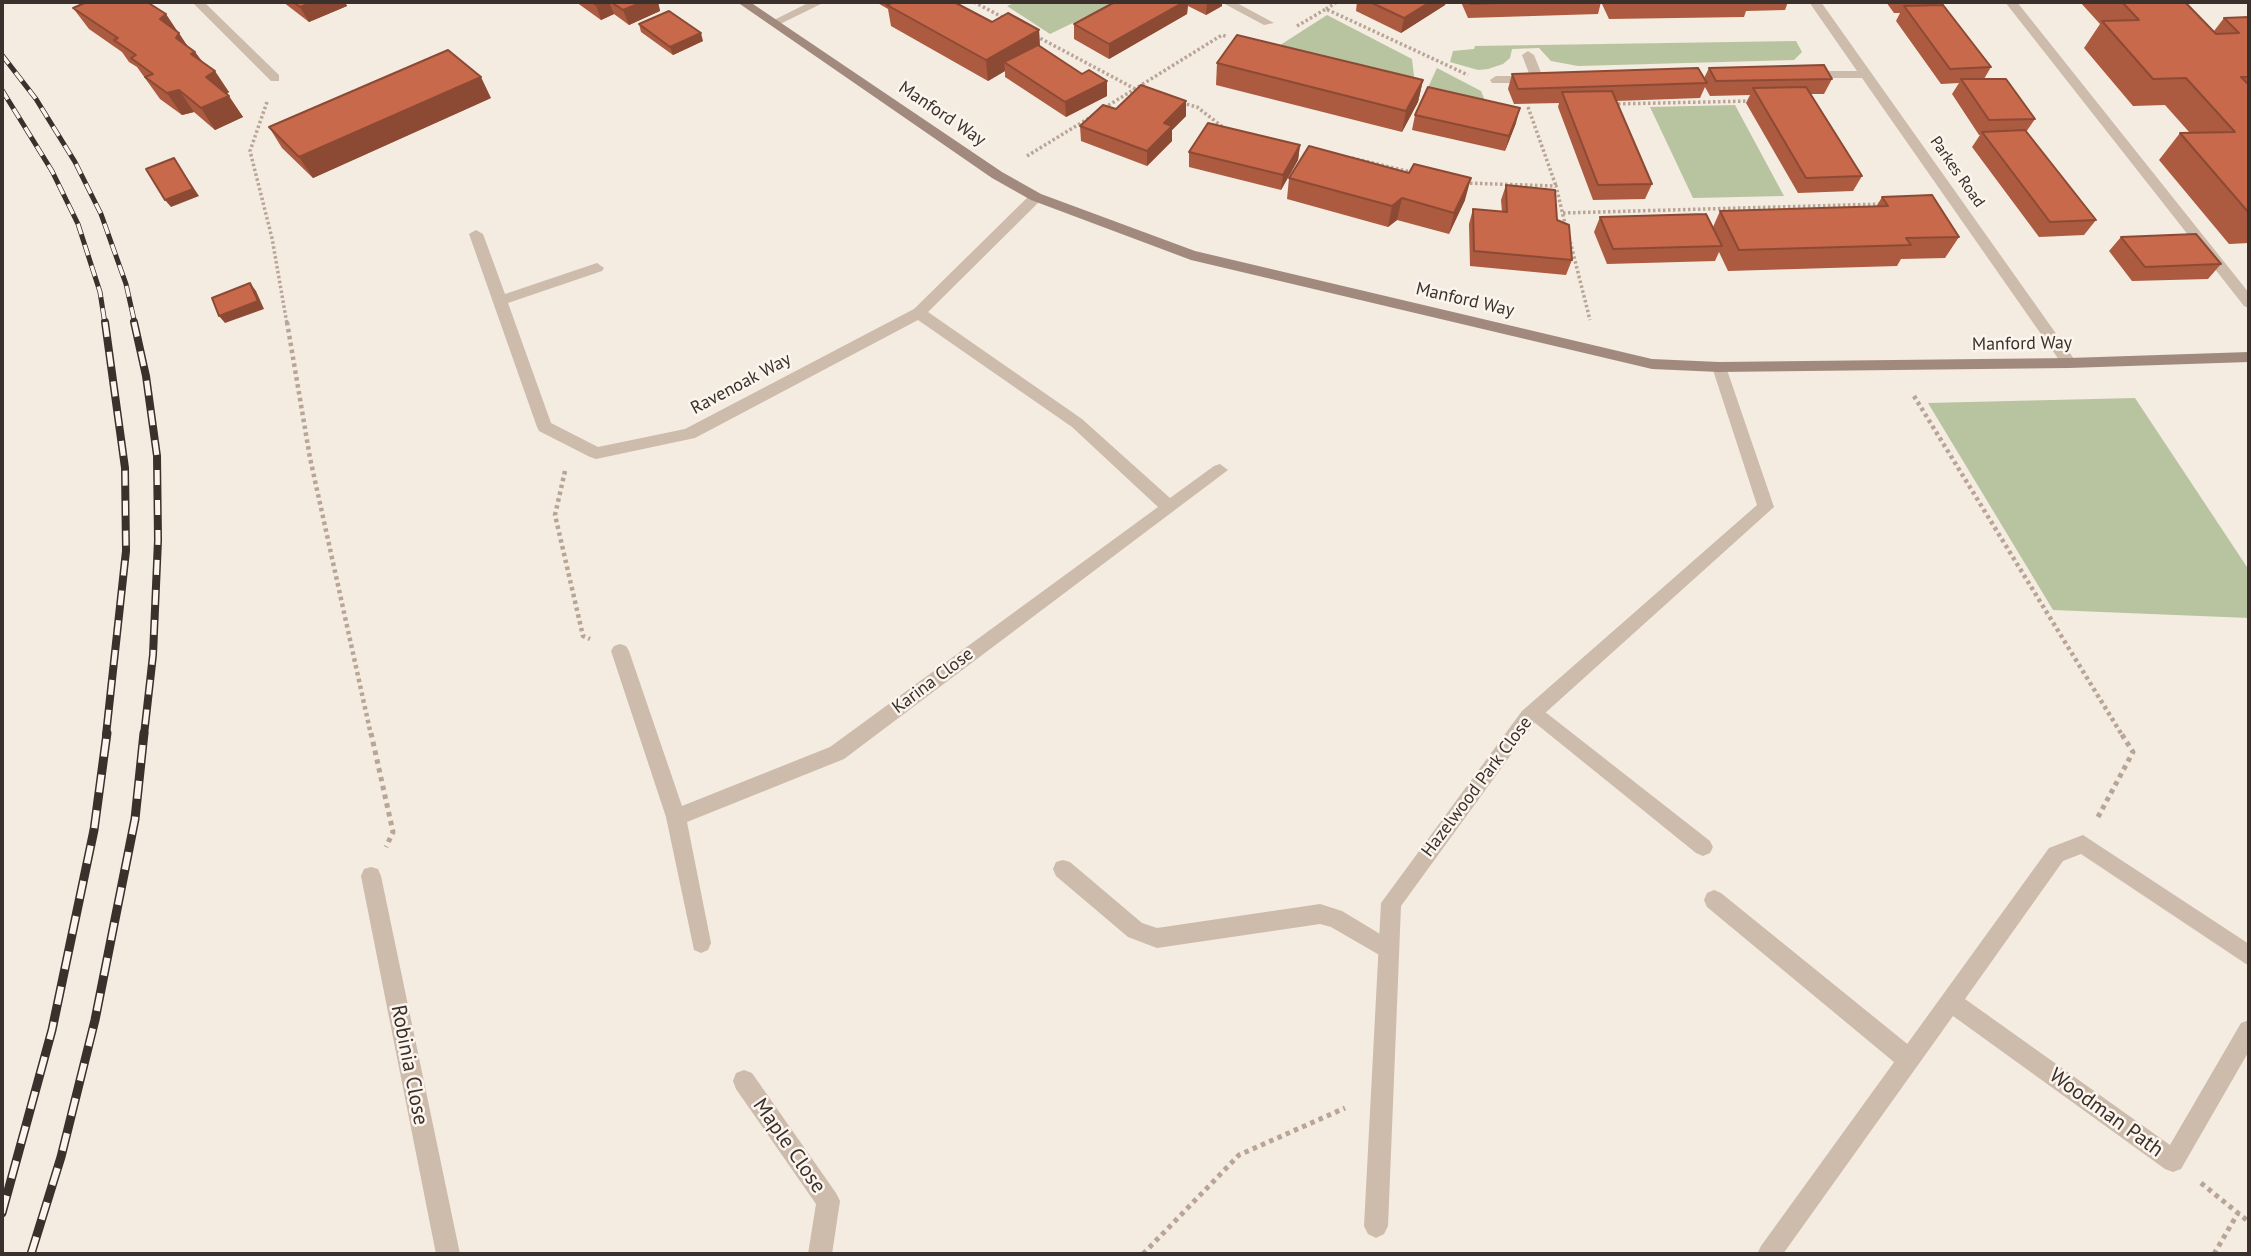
<!DOCTYPE html>
<style>
body{margin:0}
#map{position:relative;width:2251px;height:1256px;overflow:hidden;background:#f4ebe1;font-family:"PT Sans",sans-serif}
canvas{display:block}
.frame{position:absolute;inset:0;border:4px solid #3b302b;pointer-events:none}
</style>
<div id="map">
<canvas width="2251" height="1256"></canvas>
<div class="frame"></div>
</div>
<script>
const ctx = document.querySelector('canvas').getContext('2d');
ctx.lineJoin = 'round';
function fillPath(path, color) {
  ctx.fillStyle = color;
  ctx.fill(path, 'evenodd');
}
function toPath(rows) {
  const path = new Path2D();
  for (const r of rows) {
    path.moveTo(r[0], r[1]);
    for (let i = 2; i < r.length; i += 2) path.lineTo(r[i], r[i + 1]);
  }
  return path;
}
function trace(path, color, width, dash) {
  ctx.strokeStyle = color;
  ctx.lineWidth = width;
  ctx.lineCap = dash ? 'butt' : 'round';
  ctx.setLineDash(dash || []);
  ctx.stroke(path);
}
function drawText(font, color, halo, rows, align = 'center') {
  ctx.font = font + ' "PT Sans",sans-serif';
  ctx.lineWidth = 5;
  ctx.setLineDash([]);
  ctx.textBaseline = 'middle';
  ctx.strokeStyle = halo;
  ctx.fillStyle = color;
  for (const [text, x, y, turn = 0] of rows) {
    ctx.save();
    ctx.translate(x, y);
    ctx.rotate((+turn || 0) * Math.PI / 180);
    ctx.textAlign = isNaN(turn) ? turn : align;
    if (halo) ctx.strokeText(text, 0, 0);
    ctx.fillText(text, 0, 0);
    ctx.restore();
  }
}
const green = toPath([
 [1017,2,1116,2,1050,34,1007,6],
 [1327,15,1412,59,1416,93,1274,49],
 [1796,41,1802,52,1794,60,1578,66,1551,61,1539,48,1512,49,1510,58,1503,64,1488,69,1478,70,1450,62,1453,51,1474,49,1475,46],
 [1437,68,1481,91,1486,103,1473,106,1425,94],
 [1735,105,1784,196,1693,198,1650,107],
 [2135,398,2249,570,2249,618,2053,610,1928,403]
]);
const pathFar2 = toPath([
 [974,2,1004,18],
 [1326,9,1337,2],
 [1297,26,1326,9,1468,75],
 [1036,36,1139,91],
 [267,102,250,151,272,238,287,324],
 [1182,103,1197,107,1224,128],
 [1613,104,1751,101],
 [1528,107,1556,186],
 [1104,108,1222,35,1228,37],
 [1027,156,1094,115],
 [1352,158,1415,173],
 [1465,183,1556,186,1566,228],
 [1563,213,1884,204],
 [1569,237,1590,320]
]);
const pathFar1 = toPath([
 [287,322,310,458,371,735],
 [1914,396,2122,735],
 [565,471,555,515,583,636,590,639]
]);
const path = toPath([
 [371,733,393,832,386,847],
 [2098,817,2133,752,2121,733],
 [2201,1183,2249,1222],
 [1143,1254,1239,1155,1345,1108],
 [2214,1254,2238,1213]
]);
const lane = toPath([
 [2005,2,2017,2,2249,293,2249,308,2244,306,2005,2],
 [1535,704,1710,841,1713,847,1710,853,1703,856,1696,853,1529,718,1526,712,1529,706,1535,704],
 [1063,860,1070,862,1142,923,1157,928,1320,904,1342,911,1395,943,1398,950,1395,957,1388,960,1331,927,1320,924,1157,948,1128,937,1056,876,1053,869,1056,862,1063,860],
 [1714,890,1721,893,1916,1051,1919,1059,1916,1067,1908,1070,1900,1067,1707,907,1704,900,1707,893,1714,890]
]);
const street = toPath([
 [192,2,204,2,279,75,279,81,271,81,192,2],
 [810,2,825,2,778,25,768,23,810,2],
 [1221,2,1235,2,1274,23,1264,25,1221,2],
 [1809,2,1821,2,2074,359,2076,363,2074,367,2064,367,1862,78,1804,78,1804,72,1808,71,1857,71,1809,2],
 [1528,51,1534,55,1544,80,1542,83,1492,83,1490,80,1496,76,1530,76,1522,55,1528,51],
 [1036,193,1041,194,1041,200,928,312,1082,419,1170,498,1214,466,1220,464,1228,470,844,759,687,822,711,943,708,950,701,953,694,950,666,817,611,651,614,646,620,644,626,646,629,651,682,806,830,747,1158,507,1072,427,918,320,695,438,596,459,590,457,539,431,537,427,469,234,476,230,483,234,505,294,597,263,604,268,602,271,508,303,551,423,598,447,685,429,914,309,1031,194,1036,193],
 [1719,362,1726,367,1774,507,1534,723,1401,906,1388,1226,1384,1234,1376,1238,1368,1234,1364,1226,1381,903,1522,711,1757,505,1712,367,1719,362],
 [2083,835,2249,944,2249,966,2081,854,2063,861,1965,999,2170,1145,2241,1023,2249,1020,2249,1051,2181,1169,2173,1172,2165,1169,1953,1016,1783,1254,1757,1254,1761,1246,2049,848,2083,835],
 [371,867,378,869,381,876,460,1254,436,1254,361,876,364,869,371,867],
 [744,1070,752,1073,836,1193,840,1201,832,1254,808,1254,816,1204,736,1089,733,1081,736,1073,744,1070]
]);
const secondary = toPath([
 [737,2,750,2,1002,172,1041,194,1195,251,1652,359,1719,362,2069,358,2249,352,2249,362,2069,368,1719,372,1652,369,1191,260,1031,200,992,178,737,2]
]);
const railFar2 = toPath([
 [2,55,36,99,75,162,101,214,126,284,135,324],
 [2,90,52,171,78,224,100,292,105,324]
]);
const railFar1 = toPath([
 [105,322,125,468,126,551,106,735],
 [134,322,146,376,157,456,158,540,153,655,144,735]
]);
const rail = toPath([
 [2,1213,52,1030,94,830,107,733],
 [31,1254,61,1157,95,1020,135,819,144,733]
]);
const wall = toPath([
 [76,2,147,2,179,33,188,47,195,52,202,61,229,92,227,94,243,117,215,130,194,112,182,115,160,99,137,67,129,62,122,52,89,29,73,8,80,5],
 [283,2,345,2,347,6,309,22],
 [576,2,658,2,660,11,629,25,614,14,601,20],
 [876,2,954,2,992,22,1039,30,1040,47,1107,96,1066,117,1005,77,1005,71,988,81,891,26,888,9],
 [1115,2,1222,2,1222,6,1206,15,1188,6,1187,14,1109,59,1074,39,1074,24],
 [1357,2,1446,2,1445,5,1401,33,1356,11],
 [1461,2,1788,2,1785,10,1746,11,1744,17,1609,19,1601,2,1598,14,1468,18],
 [1886,2,1939,2,1937,5,1991,67,1984,79,2035,119,2026,132,2096,220,2084,235,2039,237,1972,147,1980,135,1979,135,1952,94,1959,83,1941,84,1896,21,1900,13,1894,13],
 [2080,2,2185,2,2214,31,2224,18,2249,17,2249,243,2229,244,2159,160,2180,133,2190,133,2165,105,2133,106,2084,48,2100,24],
 [639,24,703,41,673,55,641,32],
 [1217,63,1423,80,1418,102,1402,132,1216,85],
 [1709,68,1832,79,1824,94,1811,94,1862,176,1853,191,1798,193,1746,103,1750,95,1710,96,1705,87,1700,98,1616,101,1652,184,1645,199,1593,200,1558,107,1559,103,1514,104,1508,89,1512,74,1704,78],
 [491,98,313,178,282,148,269,127],
 [1116,109,1186,116,1172,130,1172,141,1147,166,1081,141,1080,126],
 [1415,115,1516,123,1505,151,1412,130],
 [1300,145,1298,160,1281,190,1189,167,1189,152],
 [1289,178,1465,200,1449,234,1397,220,1388,227,1287,199],
 [1506,185,1557,220,1572,260,1566,275,1470,266,1469,224,1473,209,1502,212,1501,200],
 [1882,197,1959,237,1945,258,1901,259,1897,266,1728,271,1719,252,1715,261,1607,264,1594,232,1600,217,1713,227,1720,211,1876,207],
 [2121,237,2221,264,2208,279,2132,281,2109,251]
]);
const shadedWall = toPath([
 [314,2,345,2,347,6,309,22,300,7],
 [604,2,609,2,614,14,601,20,596,5],
 [643,2,658,2,660,11,629,25,623,10],
 [1184,2,1188,2,1187,14,1109,59,1109,44],
 [1207,2,1222,2,1222,6,1206,15],
 [1430,2,1446,2,1445,5,1401,33,1404,18],
 [166,14,192,53,195,52,210,73,174,40,160,19],
 [1039,30,1040,51,1004,62,1005,71,988,81,986,60],
 [701,33,703,41,673,55,670,47],
 [215,71,229,92,220,98,206,77],
 [481,77,491,98,313,178,299,157],
 [1423,80,1418,102,1402,132,1406,111],
 [1107,81,1107,96,1066,117,1065,102],
 [179,90,194,112,182,115,167,93],
 [229,96,243,117,215,130,201,108],
 [1186,101,1186,116,1172,130,1172,141,1147,166,1147,151,1164,123],
 [1520,108,1516,123,1505,151,1509,136],
 [1300,145,1298,160,1281,190,1283,175],
 [179,166,199,196,171,207,165,200],
 [1471,178,1465,200,1449,234,1454,213],
 [1402,198,1397,220,1388,227,1392,206],
 [250,283,256,291,264,309,225,323,219,316]
]);
const building = toPath([
 [87,2,147,2,166,14,160,19,179,33,176,38,195,52,191,54,215,71,206,77,229,96,201,108,179,90,167,93,145,77,153,74,131,58,136,55,114,40,118,38,73,8,87,2],
 [293,2,314,2,300,7,293,2],
 [591,2,604,2,596,5,591,2],
 [611,2,643,2,623,10,611,2],
 [894,2,954,2,992,22,1008,13,1039,30,986,60,887,5,894,2],
 [1115,2,1184,2,1109,44,1074,24,1115,2],
 [1370,2,1430,2,1404,18,1370,2],
 [1471,2,1523,2,1471,4,1471,2],
 [2122,2,2185,2,2216,34,2239,33,2224,18,2249,17,2249,77,2241,77,2249,85,2249,213,2180,133,2235,132,2186,78,2153,79,2102,21,2139,20,2122,2],
 [1943,5,1991,67,1950,69,1904,6,1943,5],
 [669,11,701,33,670,47,639,24,669,11],
 [1237,35,1423,80,1406,111,1217,63,1237,35],
 [1038,45,1082,74,1089,70,1107,81,1065,102,1004,62,1038,45],
 [448,50,481,77,299,157,269,127,448,50],
 [1824,65,1832,79,1716,81,1709,68,1824,65],
 [1698,68,1707,83,1518,89,1512,74,1698,68],
 [1961,79,2006,79,2035,119,1989,120,1961,79],
 [1141,85,1186,101,1164,123,1172,126,1147,151,1080,126,1103,105,1116,109,1141,85],
 [1428,87,1520,108,1509,136,1415,115,1428,87],
 [1806,87,1862,176,1806,178,1753,88,1806,87],
 [1612,91,1652,184,1598,185,1562,92,1612,91],
 [1208,123,1300,145,1283,175,1189,152,1208,123],
 [2025,130,2096,220,2050,222,1982,132,2025,130],
 [1309,146,1409,173,1414,164,1471,178,1454,213,1402,198,1392,206,1289,178,1309,146],
 [174,158,193,189,165,200,146,169,174,158],
 [1506,185,1555,190,1557,220,1569,225,1572,260,1474,251,1473,209,1507,212,1506,185],
 [1932,195,1959,237,1906,238,1911,245,1739,250,1720,211,1888,206,1882,197,1932,195],
 [1706,214,1722,246,1613,249,1600,217,1706,214],
 [2196,234,2221,264,2145,267,2121,237,2196,234],
 [250,283,258,301,219,316,212,298,250,283]
]);
const farStreetnames = [
 ["Parkes Road",1957,172,55]
];
const streetNames = [
 ["Manford Way",942,114,34],
 ["Manford Way",1465,300,13],
 ["Manford Way",2022,344,-1],
 ["Ravenoak Way",741,384,-28],
 ["Karina Close",933,681,-37],
 ["Hazelwood Park Close",1477,787,-53]
];
const nearStreetnames = [
 ["Robinia Close",409,1065,79],
 ["Woodman Path",2106,1113,36],
 ["Maple Close",789,1146,55]
];
fillPath(green, '#b8c4a0');
trace(pathFar2, '#b9a596', 3.5, [2.5, 2.5]);
trace(pathFar1, '#b9a596', 4.5, [3.5, 3.5]);
trace(path, '#b9a596', 5, [4.5, 4.5]);
fillPath(lane, '#cdbbac');
fillPath(street, '#cdbbac');
fillPath(secondary, '#a18a7d');
trace(railFar2, '#3b302b', 5);
trace(railFar1, '#3b302b', 8);
trace(rail, '#3b302b', 9);
trace(railFar2, '#fbf5ee', 3.5, [11]);
trace(railFar1, '#fbf5ee', 5, [15]);
trace(rail, '#fbf5ee', 6, [18]);
fillPath(wall, '#ac5a40');
fillPath(shadedWall, '#8c4a34');
fillPath(building, '#c8694b');
trace(building, '#8c4a34', 2);
drawText('16px', '#3b302b', '#fbf5ee', farStreetnames);
drawText('18px', '#3b302b', '#fbf5ee', streetNames);
drawText('21px', '#3b302b', '#fbf5ee', nearStreetnames);
</script>
